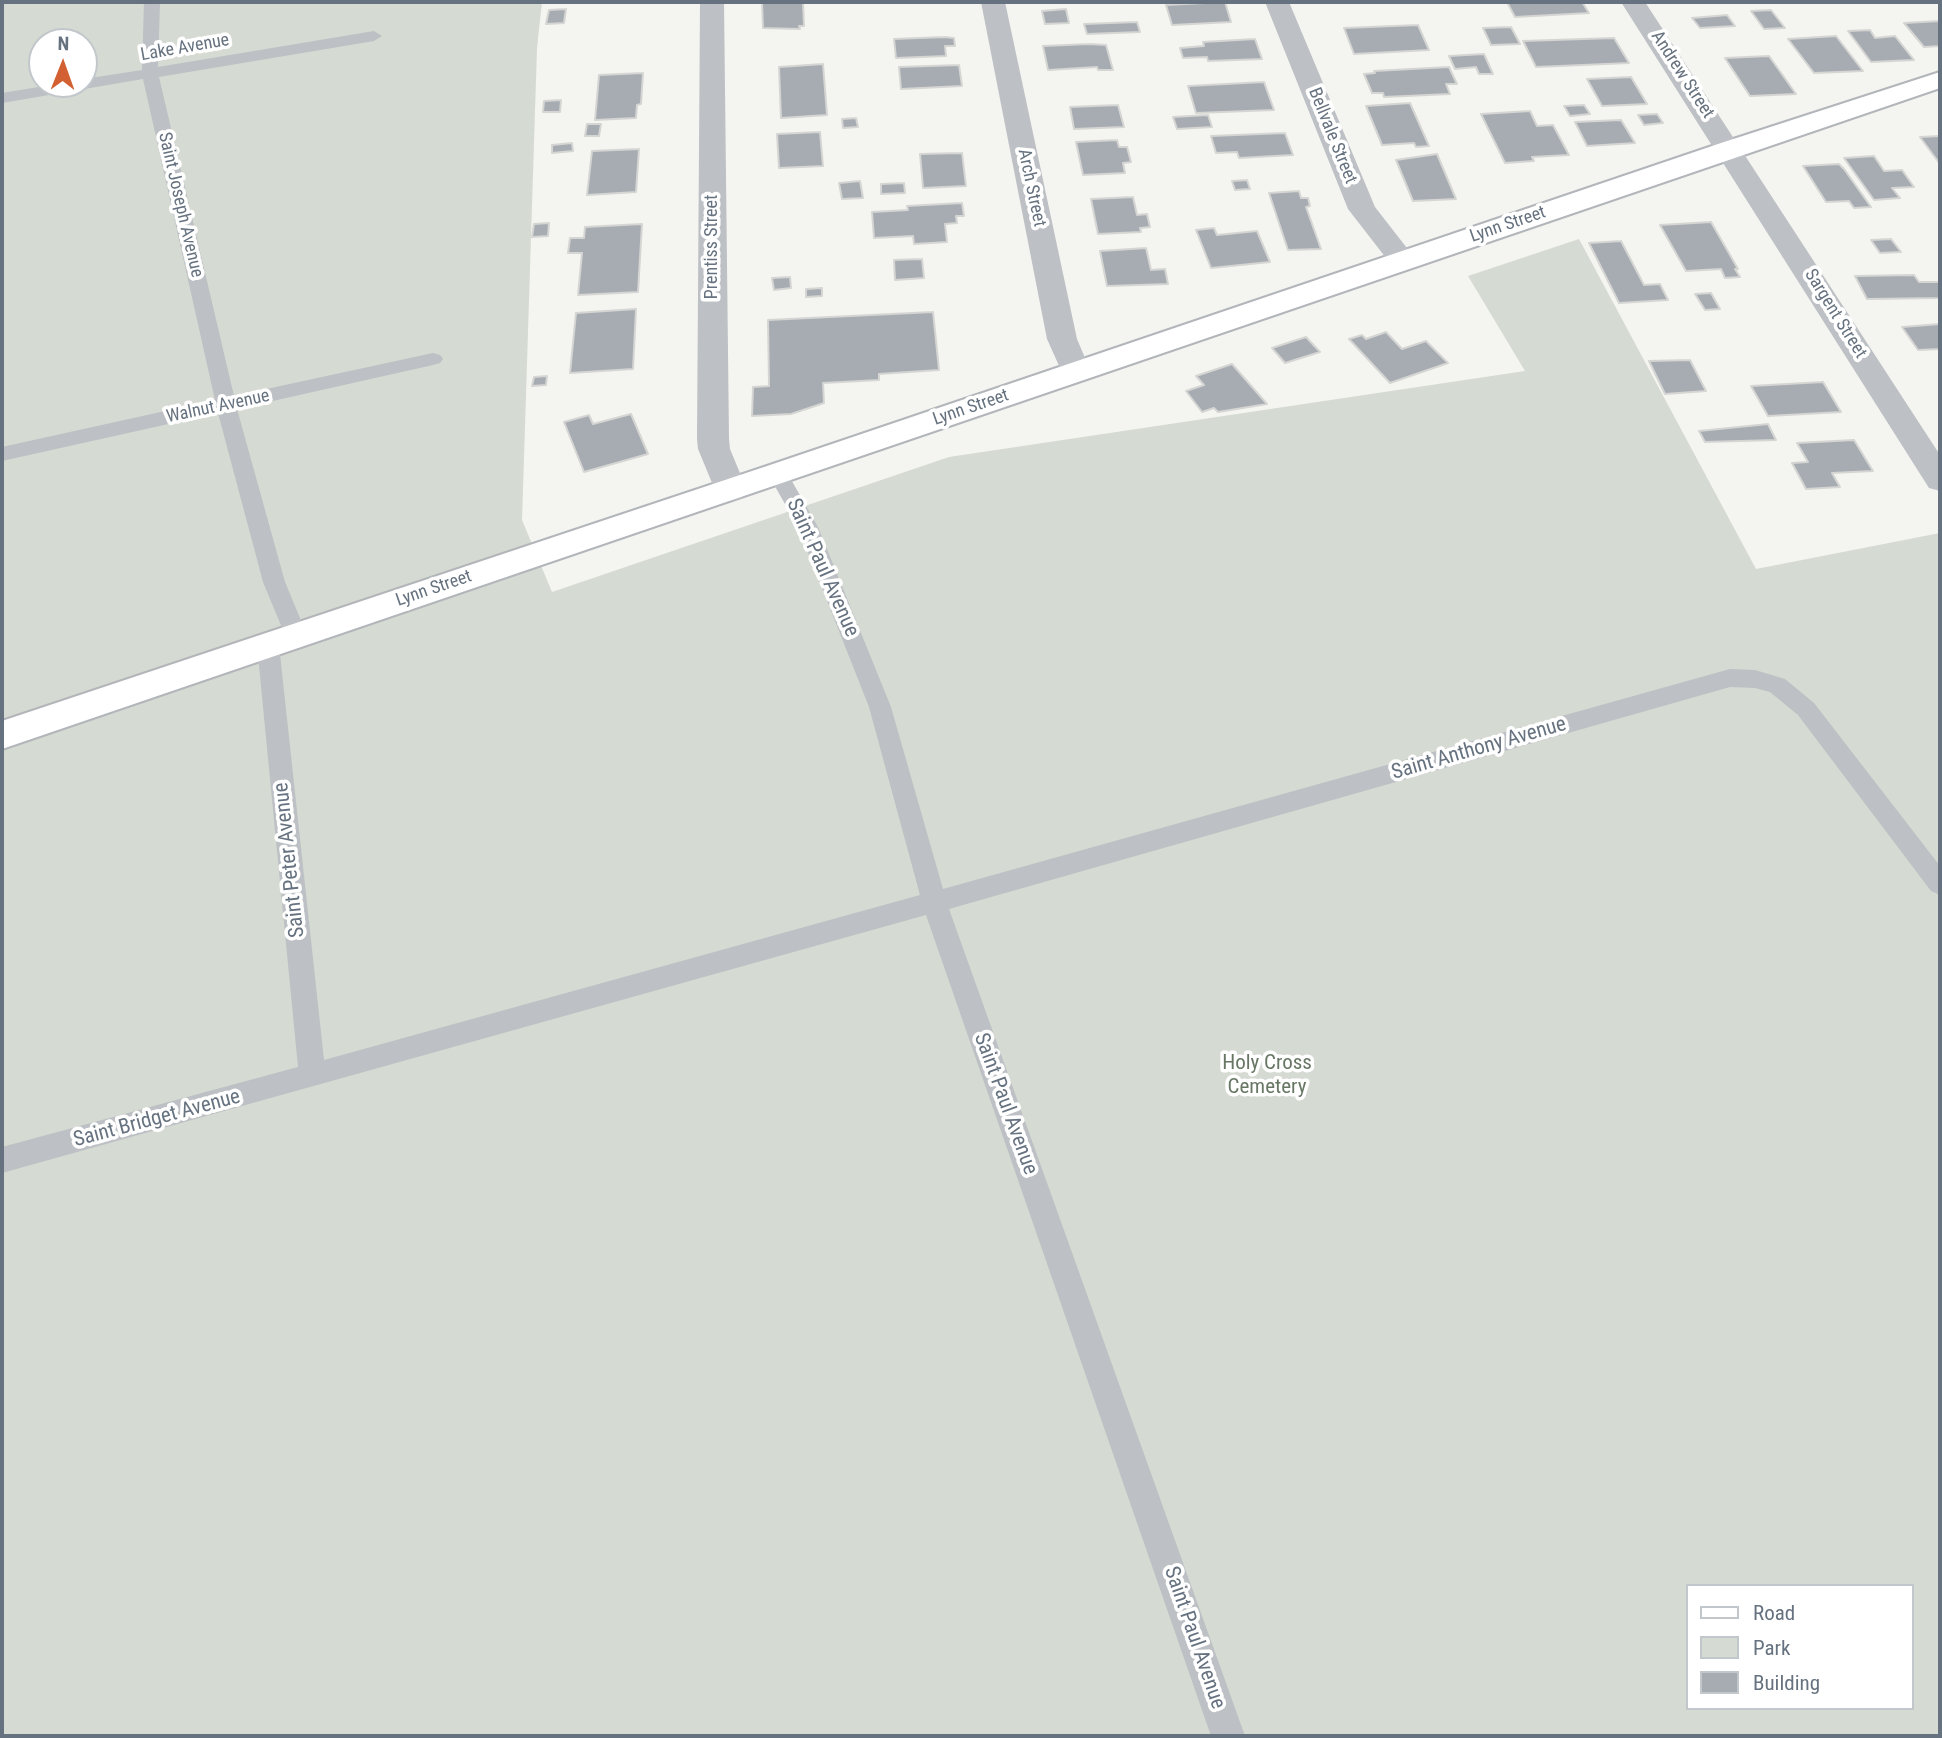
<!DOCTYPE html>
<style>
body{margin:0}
#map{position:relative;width:1942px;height:1738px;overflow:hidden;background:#f4f4f0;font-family:"Roboto Condensed",sans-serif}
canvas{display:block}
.frame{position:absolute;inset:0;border:4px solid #66727f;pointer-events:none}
.legend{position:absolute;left:1686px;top:1584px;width:228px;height:126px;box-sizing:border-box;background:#fff;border:2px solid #c2c7cc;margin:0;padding:9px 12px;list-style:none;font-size:21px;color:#66727f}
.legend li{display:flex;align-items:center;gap:14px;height:35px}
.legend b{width:35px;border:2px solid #c2c7cc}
.north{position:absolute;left:28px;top:28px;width:70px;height:70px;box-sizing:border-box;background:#fff;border:2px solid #c2c7cc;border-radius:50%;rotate:1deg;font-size:19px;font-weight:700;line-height:28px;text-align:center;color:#66727f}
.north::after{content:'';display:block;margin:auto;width:24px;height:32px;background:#d26032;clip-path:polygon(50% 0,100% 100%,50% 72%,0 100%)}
</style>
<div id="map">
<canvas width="1942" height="1738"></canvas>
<div class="frame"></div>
<ul class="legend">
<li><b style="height:9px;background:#fff"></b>Road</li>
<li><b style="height:19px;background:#d5dad2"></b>Park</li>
<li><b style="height:19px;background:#a6acb2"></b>Building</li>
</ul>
<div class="north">N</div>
</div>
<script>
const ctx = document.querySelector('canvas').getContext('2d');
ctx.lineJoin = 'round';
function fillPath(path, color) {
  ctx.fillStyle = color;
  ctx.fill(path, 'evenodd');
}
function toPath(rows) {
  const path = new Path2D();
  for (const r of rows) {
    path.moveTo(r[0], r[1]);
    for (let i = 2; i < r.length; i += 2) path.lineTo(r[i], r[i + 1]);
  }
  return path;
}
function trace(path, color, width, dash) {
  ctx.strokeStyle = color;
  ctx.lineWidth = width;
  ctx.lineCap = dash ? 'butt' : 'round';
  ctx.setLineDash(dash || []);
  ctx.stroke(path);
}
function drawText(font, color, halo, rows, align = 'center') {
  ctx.font = font + ' "Roboto Condensed",sans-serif';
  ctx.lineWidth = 7;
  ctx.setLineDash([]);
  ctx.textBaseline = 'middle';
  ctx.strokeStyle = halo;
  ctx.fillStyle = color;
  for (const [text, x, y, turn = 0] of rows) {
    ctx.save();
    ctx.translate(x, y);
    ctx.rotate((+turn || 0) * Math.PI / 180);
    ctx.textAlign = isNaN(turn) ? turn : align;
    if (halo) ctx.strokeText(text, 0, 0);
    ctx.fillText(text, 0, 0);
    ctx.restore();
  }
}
const green = toPath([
 [2,2,542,2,537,48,522,520,552,592,949,457,1525,371,1468,276,1579,239,1756,569,1940,533,1940,1736,2,1736],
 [42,42,84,42,84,84,42,84],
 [1688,1586,1912,1586,1912,1708,1688,1708]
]);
const building = toPath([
 [762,2,803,2,804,26,799,26,800,29,763,28,762,2],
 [1225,2,1231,22,1172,25,1166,5,1225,2],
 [1507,2,1582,2,1589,13,1515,17,1507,2],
 [566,9,564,23,546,24,549,10,566,9],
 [1066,9,1069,23,1045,24,1042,11,1066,9],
 [1771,10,1785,28,1764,29,1751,11,1771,10],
 [1727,15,1735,26,1700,28,1692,18,1727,15],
 [1940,21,1940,46,1924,47,1904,23,1940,21],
 [1137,22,1140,32,1087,34,1084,24,1137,22],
 [1418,25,1429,50,1354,54,1344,28,1418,25],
 [1511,27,1520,44,1491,45,1483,28,1511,27],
 [1870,30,1875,38,1895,36,1914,60,1871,62,1848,31,1870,30],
 [1836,36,1863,71,1814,73,1788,39,1836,36],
 [944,37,954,38,955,46,945,46,946,56,896,58,894,39,944,37],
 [1614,38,1629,63,1536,67,1523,41,1614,38],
 [1255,39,1262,59,1208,61,1207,57,1183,58,1180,48,1204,46,1203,42,1255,39],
 [1089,44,1106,45,1113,70,1098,70,1097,67,1048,70,1043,46,1089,44],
 [1484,54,1493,74,1479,74,1476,67,1455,69,1449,56,1484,54],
 [1769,56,1796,94,1750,96,1725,58,1769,56],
 [823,64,827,115,781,118,779,67,823,64],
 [959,65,962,86,901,89,899,67,959,65],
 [1449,67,1457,84,1446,84,1450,94,1384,97,1383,93,1372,93,1364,74,1375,73,1374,71,1449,67],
 [643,73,641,104,637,105,636,118,595,120,599,75,643,73],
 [1631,77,1647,104,1602,106,1587,79,1631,77],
 [1264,82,1274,110,1196,113,1188,86,1264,82],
 [561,100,560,112,543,112,544,101,561,100],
 [1410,103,1429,146,1416,147,1414,143,1382,145,1366,106,1410,103],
 [1118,105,1124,127,1074,129,1070,107,1118,105],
 [1584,105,1590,114,1570,116,1564,106,1584,105],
 [1530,111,1537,126,1553,125,1569,155,1532,157,1534,161,1505,163,1481,114,1530,111],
 [1657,114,1663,123,1644,125,1638,115,1657,114],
 [1208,115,1212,127,1177,129,1173,117,1208,115],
 [856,118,858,127,843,128,842,119,856,118],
 [1621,120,1635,143,1587,146,1575,122,1621,120],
 [587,124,601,124,599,136,585,136,587,124],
 [820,132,823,166,779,168,777,134,820,132],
 [1285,133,1293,155,1239,158,1237,152,1216,153,1211,136,1285,133],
 [1940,136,1940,164,1920,137,1940,136],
 [1117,140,1119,147,1127,147,1131,162,1123,163,1125,173,1083,175,1076,142,1117,140],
 [572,143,573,151,552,153,552,145,572,143],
 [639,149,636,192,587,195,592,151,639,149],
 [962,153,966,186,923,188,920,154,962,153],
 [1437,154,1456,199,1413,201,1396,160,1437,154],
 [1874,156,1884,171,1902,170,1914,187,1892,188,1900,198,1874,200,1844,158,1874,156],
 [1839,164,1844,169,1871,207,1854,208,1849,201,1826,202,1803,166,1839,164],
 [1247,180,1250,189,1235,190,1232,181,1247,180],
 [860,181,863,198,842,199,839,183,860,181],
 [904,183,905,193,881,194,881,184,904,183],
 [1299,191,1301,198,1308,198,1310,206,1306,207,1321,249,1288,250,1269,193,1299,191],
 [1133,197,1137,215,1147,214,1150,227,1140,228,1141,232,1098,234,1091,199,1133,197],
 [962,203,964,216,956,216,957,223,945,224,947,242,914,244,913,236,874,238,872,212,908,210,907,206,962,203],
 [1711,222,1738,269,1735,269,1740,277,1725,278,1721,269,1686,271,1660,225,1711,222],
 [549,223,548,236,532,237,534,224,549,223],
 [642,224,638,292,578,295,582,253,568,253,570,238,584,238,585,227,642,224],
 [1214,228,1217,235,1257,231,1270,262,1211,268,1196,230,1214,228],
 [1891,239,1901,252,1880,253,1871,240,1891,239],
 [1621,241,1644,285,1660,284,1668,300,1619,303,1589,243,1621,241],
 [1146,248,1151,270,1165,269,1168,284,1107,286,1100,251,1146,248],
 [922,259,924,278,895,280,894,260,922,259],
 [1914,275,1919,282,1940,282,1940,298,1867,299,1855,276,1914,275],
 [790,277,791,288,774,290,772,278,790,277],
 [822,288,822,296,806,297,806,289,822,288],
 [1711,293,1720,309,1705,310,1695,294,1711,293],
 [636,309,633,369,570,373,576,313,636,309],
 [933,312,939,370,879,374,879,380,823,383,824,403,791,414,752,416,753,387,769,386,768,320,933,312],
 [1940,324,1940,349,1918,350,1902,327,1940,324],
 [1386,332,1402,349,1426,341,1448,363,1390,383,1349,339,1362,335,1366,339,1386,332],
 [1306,337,1320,352,1285,363,1272,348,1306,337],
 [1690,360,1706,391,1665,394,1649,361,1690,360],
 [1232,364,1267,404,1218,412,1214,408,1202,412,1186,391,1204,385,1196,376,1232,364],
 [547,376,546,385,532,386,534,377,547,376],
 [1823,382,1841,412,1768,416,1751,386,1823,382],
 [631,414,648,454,584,472,564,422,589,415,593,424,631,414],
 [1768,424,1776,440,1705,442,1699,431,1768,424],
 [1854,440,1873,471,1832,473,1840,487,1806,489,1792,463,1808,462,1797,443,1854,440]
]);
const lane = toPath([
 [144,2,160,2,158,67,374,31,382,36,374,41,159,77,234,396,433,353,440,355,443,359,440,363,433,365,237,409,285,582,307,635,304,641,296,643,288,641,285,635,263,582,218,413,2,461,2,447,215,400,143,79,2,103,2,93,57,84,84,84,84,79,142,70,144,2],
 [778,467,785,469,818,527,891,707,943,889,1730,669,1755,670,1785,679,1814,703,1940,866,1940,895,1931,891,1798,715,1770,692,1755,688,1730,687,949,909,1245,1736,1211,1736,926,915,2,1173,2,1147,298,1067,257,645,260,639,268,637,276,639,279,645,324,1060,920,895,869,707,798,527,768,474,771,469,778,467]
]);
const street = toPath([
 [700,2,724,2,729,439,730,449,747,490,742,498,731,501,720,498,715,490,698,449,697,439,700,2],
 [981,2,1005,2,1077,339,1091,372,1087,379,1076,382,1065,379,1047,339,981,2],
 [1265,2,1289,2,1375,207,1417,261,1413,267,1403,270,1393,267,1348,209,1265,2],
 [1621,2,1645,2,1940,455,1940,491,1929,488,1621,2]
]);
const secondary = toPath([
 [1940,72,1940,88,2,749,2,721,767,466,1721,143,1940,72]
]);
const farStreetnames = [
 ["Lake Avenue",185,48,-10],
 ["Andrew Street",1682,75,57],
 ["Bellvale Street",1332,136,68],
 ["Arch Street",1031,188,78],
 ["Saint Joseph Avenue",180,205,77],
 ["Lynn Street",1508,225,-19],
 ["Prentiss Street",712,247,-90],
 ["Sargent Street",1835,314,58],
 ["Walnut Avenue",218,407,-12],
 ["Lynn Street",971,408,-19],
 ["Lynn Street",434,589,-19]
];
const streetNames = [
 ["Saint Paul Avenue",822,568,66],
 ["Saint Anthony Avenue",1479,749,-16],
 ["Saint Peter Avenue",290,860,-96],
 ["Saint Paul Avenue",1005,1104,70],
 ["Saint Bridget Avenue",157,1119,-15],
 ["Saint Paul Avenue",1194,1638,71]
];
const parkNames = [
 ["Holy Cross",1267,1064],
 ["Cemetery",1267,1088]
];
fillPath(green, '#d5dad2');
fillPath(building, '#a6acb2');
trace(building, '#d5d5d3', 2);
trace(secondary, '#b2b6ba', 4);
fillPath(lane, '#bdc0c4');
fillPath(street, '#bdc0c4');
fillPath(secondary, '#fff');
drawText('18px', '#66727f', '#fff', farStreetnames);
drawText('21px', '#66727f', '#fff', streetNames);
drawText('21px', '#677764', '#fff', parkNames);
</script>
